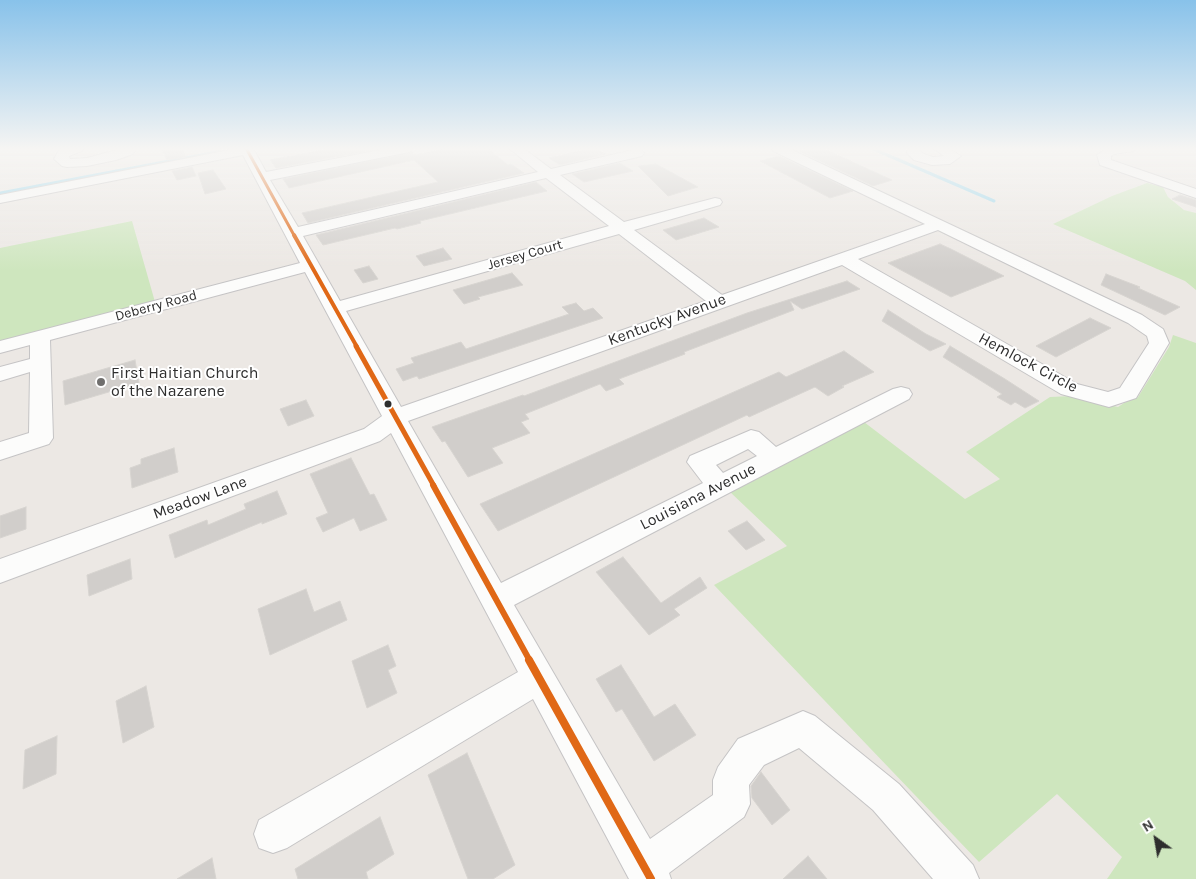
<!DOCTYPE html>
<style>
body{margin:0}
#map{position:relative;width:1196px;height:879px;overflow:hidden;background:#ece8e4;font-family:Karla,sans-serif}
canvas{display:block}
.north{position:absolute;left:1131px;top:814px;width:50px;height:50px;-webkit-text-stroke:4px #fff;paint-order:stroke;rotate:328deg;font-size:14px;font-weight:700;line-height:20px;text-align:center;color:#2e2e2e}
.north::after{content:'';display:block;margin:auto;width:18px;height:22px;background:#2e2e2e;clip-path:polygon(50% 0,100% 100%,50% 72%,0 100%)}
</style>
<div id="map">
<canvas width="1196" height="879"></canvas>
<div class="north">N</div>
</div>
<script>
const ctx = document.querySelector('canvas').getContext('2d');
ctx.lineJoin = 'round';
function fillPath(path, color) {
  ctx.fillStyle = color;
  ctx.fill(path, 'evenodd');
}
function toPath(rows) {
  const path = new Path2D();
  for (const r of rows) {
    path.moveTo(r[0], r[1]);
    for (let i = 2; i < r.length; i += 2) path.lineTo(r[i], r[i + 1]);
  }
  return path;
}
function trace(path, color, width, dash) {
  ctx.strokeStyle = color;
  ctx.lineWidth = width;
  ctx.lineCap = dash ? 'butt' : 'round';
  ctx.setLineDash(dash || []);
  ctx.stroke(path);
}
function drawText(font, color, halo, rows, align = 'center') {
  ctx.font = font + ' Karla,sans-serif';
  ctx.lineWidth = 4;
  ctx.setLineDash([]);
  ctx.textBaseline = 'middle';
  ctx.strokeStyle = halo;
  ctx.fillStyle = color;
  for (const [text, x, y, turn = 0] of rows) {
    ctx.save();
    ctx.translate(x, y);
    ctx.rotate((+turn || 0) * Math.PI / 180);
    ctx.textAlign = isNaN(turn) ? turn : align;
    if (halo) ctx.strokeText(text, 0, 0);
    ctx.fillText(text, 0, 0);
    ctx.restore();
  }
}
const green = toPath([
 [1147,183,1163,187,1168,197,1184,210,1196,213,1196,290,1185,281,1053,224,1112,196],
 [132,221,155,302,0,343,0,248],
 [1173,335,1196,343,1196,879,1107,879,1122,857,1057,794,979,862,714,585,787,546,729,491,864,422,965,499,1000,479,966,452,1050,397,1072,396,1118,407,1124,403,1138,397,1169,347]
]);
const stream = toPath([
 [871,148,994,201],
 [0,193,222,151]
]);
const building = toPath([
 [182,148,186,157,167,160,162,150,182,148],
 [334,148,383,148,276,168,270,160,334,148],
 [453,148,487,148,508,165,511,164,524,173,308,223,302,213,438,182,414,160,289,188,283,179,413,152,413,155,453,148],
 [593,148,606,154,560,165,549,158,593,148],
 [811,148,822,148,892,180,873,186,799,151,811,148],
 [779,156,853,191,830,198,760,161,779,156],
 [620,163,633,171,584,182,572,174,620,163],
 [656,164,698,187,668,196,638,166,656,164],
 [192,167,196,176,177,180,172,171,192,167],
 [213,170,226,189,205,194,198,173,213,170],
 [536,182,547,191,420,221,421,223,397,229,395,228,323,245,316,235,536,182],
 [1180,195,1196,200,1196,207,1172,199,1180,195],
 [704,218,719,227,676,240,663,230,704,218],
 [940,244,951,249,1004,276,951,297,888,263,940,244],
 [443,248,452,259,424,266,416,256,443,248],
 [369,266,378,279,363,283,354,270,369,266],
 [512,273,523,285,478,297,480,299,464,304,453,290,512,273],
 [1106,274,1140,287,1138,288,1180,307,1165,315,1101,285,1106,274],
 [847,281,860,289,802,309,790,301,794,310,684,352,685,354,619,379,624,384,606,391,600,384,525,414,529,419,521,422,530,433,492,448,503,463,468,477,445,441,442,442,432,427,523,395,524,396,747,313,847,281],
 [576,303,584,311,593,308,603,318,419,379,417,376,403,381,396,369,414,363,411,358,427,353,461,342,466,349,569,314,562,307,576,303],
 [888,310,926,334,946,344,930,351,882,321,888,310],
 [1090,318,1111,328,1056,357,1036,346,1090,318],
 [950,346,1005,379,1039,401,1025,408,1015,402,1011,405,997,397,1002,394,943,357,950,346],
 [844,351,874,372,842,386,844,387,828,396,815,387,749,417,747,415,498,531,480,504,779,372,786,377,844,351],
 [135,360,139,383,65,405,63,381,135,360],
 [306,400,314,416,288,426,280,409,306,400],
 [174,448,178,472,132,488,130,468,141,464,141,459,174,448],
 [351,458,370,495,374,494,387,520,360,531,354,518,323,532,316,518,328,513,310,474,351,458],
 [277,491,287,514,262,524,262,522,175,558,169,535,207,520,208,525,246,509,244,504,277,491],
 [26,507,26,529,0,538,0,516,26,507],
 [747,521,765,540,746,550,728,531,747,521],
 [623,557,661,603,700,577,707,588,674,609,680,615,649,635,596,572,623,557],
 [130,559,132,579,89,596,87,575,130,559],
 [306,589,314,612,340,601,347,620,270,655,258,609,306,589],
 [388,645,396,666,388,670,397,693,367,708,352,661,388,645],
 [621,665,654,717,675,704,696,735,654,761,622,709,616,712,596,679,621,665],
 [146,686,154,727,123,743,116,701,146,686],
 [57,736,56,774,23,789,25,750,57,736],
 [467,753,515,865,493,879,468,879,428,775,467,753],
 [761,772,790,810,772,825,752,798,751,786,761,772],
 [380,817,394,854,366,872,368,879,298,879,295,869,380,817],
 [808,856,827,879,783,879,808,856],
 [212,858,216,879,177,879,212,858]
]);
const minor = toPath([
 [66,148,83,148,82,151,69,156,70,159,87,158,124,148,137,148,133,154,116,160,87,166,67,167,62,166,54,159,59,150,66,148],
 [240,148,253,148,266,172,391,148,415,148,409,152,270,180,298,227,538,172,509,148,523,148,551,169,637,149,642,150,644,153,642,156,560,175,624,222,715,198,720,199,722,202,720,205,634,230,722,295,925,224,773,151,772,148,788,148,1142,315,1163,329,1169,343,1136,398,1109,407,1061,394,842,265,408,421,501,583,703,483,687,462,690,456,751,430,759,432,776,447,893,389,901,387,909,389,912,394,909,399,514,605,650,839,713,795,713,780,718,767,738,739,803,711,815,716,899,784,973,865,979,879,933,879,873,810,799,748,764,765,749,785,750,804,744,817,669,873,671,879,629,879,533,699,287,848,273,853,259,848,254,834,259,820,518,672,391,433,380,441,0,583,0,559,364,429,382,416,305,272,50,340,53,438,49,444,0,460,0,442,29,433,30,372,0,381,0,367,30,359,30,345,0,353,0,341,300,263,243,155,0,203,0,195,240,148],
 [546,178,609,226,340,301,303,236,546,178],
 [938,230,1128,323,1147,336,1149,343,1120,388,1108,392,1077,384,858,259,938,230],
 [619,234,706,301,401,407,346,311,619,234],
 [748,449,757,456,723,473,716,465,748,449],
 [908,148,920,148,921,152,924,154,933,157,944,156,933,148,948,148,961,156,950,164,932,165,914,160,907,153,908,148],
 [1108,148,1134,148,1133,151,1114,154,1111,156,1111,160,1196,189,1196,198,1100,165,1097,155,1108,148]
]);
const bus1Far4 = toPath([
 [246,148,295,237]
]);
const bus1Far3 = toPath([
 [294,235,357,347]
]);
const bus1Far2 = toPath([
 [356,346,434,486]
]);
const bus1Far1 = toPath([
 [433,485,530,661]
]);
const bus1 = toPath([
 [529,660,651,879]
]);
const markers = [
 [101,382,5,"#706f6e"],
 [388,404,4.5,"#2e2e2e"]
];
const farStreetnames = [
 ["Jersey Court",525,255,-16],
 ["Deberry Road",156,306,-15]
];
const streetNames = [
 ["Kentucky Avenue",667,320,-20],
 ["Hemlock Circle",1028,363,28],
 ["Louisiana Avenue",698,497,-27],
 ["Meadow Lane",200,498,-20]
];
const poiNames = [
 ["First Haitian Church",111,373],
 ["of the Nazarene",111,391]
];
fillPath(green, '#cee6be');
trace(stream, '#99d6ec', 3);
fillPath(building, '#d1cecb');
trace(building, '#d7d4d0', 1);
trace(minor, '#c5c4c5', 2);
fillPath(minor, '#fcfcfb');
trace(bus1Far4, '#e06816', 3);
trace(bus1Far3, '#e06816', 4);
trace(bus1Far2, '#e06816', 5);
trace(bus1Far1, '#e06816', 6);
trace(bus1, '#e06816', 8);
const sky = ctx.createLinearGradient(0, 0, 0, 271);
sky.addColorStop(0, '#88c2ea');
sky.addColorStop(0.55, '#f6f5f3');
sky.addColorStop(1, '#f6f5f300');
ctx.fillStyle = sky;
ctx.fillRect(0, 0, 1196, 271);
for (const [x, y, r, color] of markers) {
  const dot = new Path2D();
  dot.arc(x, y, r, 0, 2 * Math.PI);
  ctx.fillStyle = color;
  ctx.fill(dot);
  trace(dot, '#fff', 2);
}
drawText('14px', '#2e2e2e', '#fff', farStreetnames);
drawText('16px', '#2e2e2e', '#fff', streetNames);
drawText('16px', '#2e2e2e', '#fff', poiNames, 'left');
</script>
